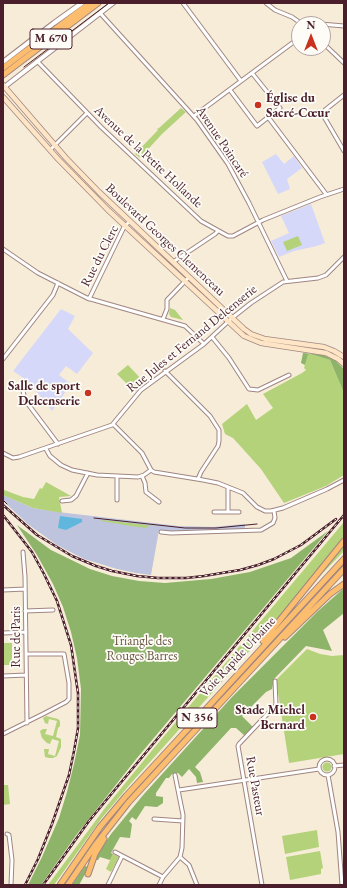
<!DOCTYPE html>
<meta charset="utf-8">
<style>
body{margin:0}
#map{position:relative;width:347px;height:888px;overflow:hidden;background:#f6ecd8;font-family:"EB Garamond",serif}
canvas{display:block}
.frame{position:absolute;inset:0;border:4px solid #4a1f2b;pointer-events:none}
.north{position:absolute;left:291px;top:16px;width:40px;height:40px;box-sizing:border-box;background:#fdfcf7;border:1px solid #b5a4a5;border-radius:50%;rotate:0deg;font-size:11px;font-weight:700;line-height:16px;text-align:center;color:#4a1f2b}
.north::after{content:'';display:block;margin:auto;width:14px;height:18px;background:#c8321e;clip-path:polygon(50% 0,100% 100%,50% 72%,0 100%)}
</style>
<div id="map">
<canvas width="347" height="888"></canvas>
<div class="frame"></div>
<div class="north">N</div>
</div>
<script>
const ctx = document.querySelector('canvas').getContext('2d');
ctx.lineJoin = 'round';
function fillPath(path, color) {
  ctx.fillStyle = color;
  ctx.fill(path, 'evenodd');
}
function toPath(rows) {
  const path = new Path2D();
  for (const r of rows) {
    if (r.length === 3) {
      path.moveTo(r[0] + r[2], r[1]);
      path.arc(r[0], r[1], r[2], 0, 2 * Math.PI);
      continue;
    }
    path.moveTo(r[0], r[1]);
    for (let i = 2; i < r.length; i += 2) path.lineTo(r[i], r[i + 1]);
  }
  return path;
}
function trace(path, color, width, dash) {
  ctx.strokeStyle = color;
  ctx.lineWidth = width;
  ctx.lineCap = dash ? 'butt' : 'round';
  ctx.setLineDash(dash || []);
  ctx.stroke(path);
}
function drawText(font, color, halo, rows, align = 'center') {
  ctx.font = font + ' "EB Garamond",serif';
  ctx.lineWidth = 3.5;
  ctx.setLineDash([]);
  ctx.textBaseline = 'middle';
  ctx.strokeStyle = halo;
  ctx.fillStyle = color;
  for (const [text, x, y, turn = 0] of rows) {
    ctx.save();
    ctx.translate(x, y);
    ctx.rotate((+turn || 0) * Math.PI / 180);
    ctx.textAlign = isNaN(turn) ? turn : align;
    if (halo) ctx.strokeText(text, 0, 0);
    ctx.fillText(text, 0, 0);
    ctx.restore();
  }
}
const built = toPath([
 [276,154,284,164,294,156,302,168,287,179,290,189,278,194,262,162],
 [311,204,325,243,317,246,294,251,279,257,271,241,289,233,281,216],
 [61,309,75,316,68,329,93,353,77,374,66,366,59,375,71,384,52,411,28,381,13,371]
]);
const industrial = toPath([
 [3,495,33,508,58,512,178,526,213,527,245,524,245,529,170,531,159,530,151,575,136,573,117,569,84,559,57,545,29,525,3,501]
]);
const green = toPath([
 [181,108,186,112,162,134,140,158,135,154,158,130,155,127,156,126,155,127,157,129,159,128],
 [298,236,302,245,287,251,283,242],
 [170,308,175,310,183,320,171,317,169,314],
 [310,354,330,360,344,393,344,475,326,486,284,503,261,469,233,438,225,434,222,424,247,404,256,420,273,408,263,394,302,373,306,370,304,368,308,355],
 [128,365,144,382,135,392,117,374],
 [46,482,71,496,59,497,62,513,33,508,3,495,4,490,23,497,34,499,40,488,42,489],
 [103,520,138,524,154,526,148,526,147,528,131,526,101,521],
 [344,522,344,536,309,583,246,655,132,782,101,819,54,885,48,885,105,808,149,754],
 [344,544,344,551,315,581],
 [3,643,12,643,12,665,3,665],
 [307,649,320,654,332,656,344,655,344,754,289,763,276,680],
 [46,716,58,719,60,721,60,726,58,728,56,737,61,739,61,747,57,756,53,758,49,758,45,757,44,749,49,749,48,754,55,756,59,741,52,739,50,744,47,743,42,738,40,731,43,729,47,729,45,734,53,736,57,721,49,719,48,724,45,723,43,718],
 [327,767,4.5],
 [3,785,8,785,10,804,3,805],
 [317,830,319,847,285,854,282,836],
 [320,851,323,868,321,869,321,874,290,880,286,857],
 [113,854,119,857,111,872,106,869]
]);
const forest = toPath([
 [303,353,323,355,335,360,343,368,344,393,330,360,310,354,308,355,305,365,301,363],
 [17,525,51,550,90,569,112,576,139,581,165,583,211,579,250,572,291,558,328,531,137,758,77,834,41,885,28,885,42,857,59,818,67,792,74,764,80,735,81,689,77,658,71,632,63,607,53,584,37,555],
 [344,588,344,613,323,630,332,651,306,646,274,679,272,689,266,692,242,716,253,727,245,736,236,728,231,728,195,767,200,772,203,782,197,783,196,777,189,769,182,777,178,773,172,774,169,778,166,778,156,793,156,796,163,797,163,803,157,807,145,806,136,820,132,817,129,821,132,824,130,838,120,837,111,853,113,854,110,860,100,857,98,860,94,860,111,834,144,794,232,697,318,611],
 [85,866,89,867,79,885,72,885]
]);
const water = toPath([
 [60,516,82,519,82,522,66,530,58,528]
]);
const minor = toPath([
 [183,3,241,81],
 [266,3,275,10,292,17,302,24],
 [100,13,197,120,228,164,249,203,287,281],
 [321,24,344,26],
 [323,43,344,63],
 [37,61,101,127,201,221,228,236,233,236,263,220,320,197,344,189],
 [230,90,257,126,280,108,252,73],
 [344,95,325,110,323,115,344,151],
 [194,116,299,38],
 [268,117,326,194],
 [50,150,87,113],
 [3,249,38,273,87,298,185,326,204,344],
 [173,262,215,234,218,231],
 [89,299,124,227,129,222],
 [163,319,167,309,167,300,189,277],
 [212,337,229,358,249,389,258,390,289,375],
 [3,359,53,295,58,283],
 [165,371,210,416,219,430,219,441,218,446,201,472,198,479],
 [22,386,25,400,58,444],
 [113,424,142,453,151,470,154,472,203,480,218,483,243,493,257,507,265,511,271,511,283,508,327,489,344,480],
 [46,449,50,456,61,465,72,470,97,475,138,477,144,475,151,470],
 [3,453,13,458,19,457,112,425,141,390,204,344,232,318,251,303,283,282,318,278,326,275,344,257],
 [142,476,145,483,146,492,159,502],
 [228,487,228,512],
 [117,500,117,477],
 [62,501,71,500,76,496,88,473],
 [214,512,239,512],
 [161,532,171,533,261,530,273,523,275,518,274,511],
 [23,552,25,577,27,723],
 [3,590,25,589],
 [25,611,53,610],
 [3,633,26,632],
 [3,676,26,675],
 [3,734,45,713,66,702,69,699,69,683,64,654,26,654],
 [327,767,8],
 [334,766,344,765],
 [328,775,338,832,342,885],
 [179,790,319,769],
 [154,819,183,821],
 [7,834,9,835,12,860,11,885],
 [115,852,163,877],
 [180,857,189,865,197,885],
 [108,885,122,856],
 [159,885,163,877,180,857,182,848,183,815,175,775],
 [262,885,238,746,239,744,276,705,275,681]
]);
const tertiary = toPath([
 [3,62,54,23,82,3],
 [3,88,113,3]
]);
const secondary = toPath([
 [3,85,66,158,99,192,244,329,251,334,265,339,324,347,334,351,344,357],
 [3,97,58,159,108,210,244,336,261,343,326,353,338,359,344,364]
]);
const primary = toPath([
 [3,68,90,3],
 [3,75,98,3]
]);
const trunk = toPath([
 [285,637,330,594,344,584],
 [263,641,344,541],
 [88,874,95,854,104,839],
 [60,885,100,827,126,796,344,559],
 [68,885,96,844,128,803,344,569]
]);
const tram = toPath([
 [24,67,109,3],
 [3,500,7,504],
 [94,518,185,528,216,528,257,524]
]);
const rail = toPath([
 [3,505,37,535,72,556,96,566,112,571,137,576,158,578,186,578,204,576,240,570,258,565,274,559,301,545,336,519],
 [3,515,32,552,44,574,57,601,71,645,78,693,78,728,74,751,69,775,52,824,38,859,25,885],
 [43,885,89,821,113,792,344,515]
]);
const markers = [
 [258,105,4,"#c8321e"],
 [88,393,4,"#c8321e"],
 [313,717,4,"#c8321e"]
];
const shields = [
 [51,39,42],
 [197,718,40]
];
const shieldNames = [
 ["M 670",51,39],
 ["N 356",197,718]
];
const poiNames = [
 ["Église du",266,98,"left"],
 ["Sacré-Cœur",266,113,"left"],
 ["Salle de sport",80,386],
 ["Delcenserie",80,401],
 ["Stade Michel",305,710],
 ["Bernard",305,725]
];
const streetNames = [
 ["Avenue Poincaré",222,142,56],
 ["Avenue de la Petite Hollande",148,157,43],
 ["Boulevard Georges Clemenceau",165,240,43],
 ["Rue du Clerc",100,256,-63],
 ["Rue Jules et Fernand Delcenserie",192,339,-39],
 ["Rue de Paris",16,637,-90],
 ["Voie Rapide Urbaine",238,657,-47],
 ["Rue Pasteur",255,786,80]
];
const parkNames = [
 ["Triangle des",142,641],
 ["Rouges Barres",142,656]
];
fillPath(built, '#d6d8f9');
fillPath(industrial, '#bec3de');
fillPath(green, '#b3d279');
fillPath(forest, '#8eb469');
fillPath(water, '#60b7dd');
trace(minor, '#a08682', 5);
trace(tertiary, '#a08682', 6);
trace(secondary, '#a08682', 6);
trace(primary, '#a08682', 7);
trace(trunk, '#a08682', 7);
trace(minor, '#fff', 3);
trace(tertiary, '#fff', 4);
trace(secondary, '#fee5c5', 4.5);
trace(primary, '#fcbd6f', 5);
trace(trunk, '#fcbd6f', 5);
trace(tram, '#4a1f2b', 1);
trace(rail, '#4a1f2b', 2.5);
trace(rail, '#fdfcf7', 1, [3]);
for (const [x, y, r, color] of markers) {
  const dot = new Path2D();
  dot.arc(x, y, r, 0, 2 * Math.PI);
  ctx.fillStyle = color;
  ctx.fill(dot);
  trace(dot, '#fdfcf7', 1.5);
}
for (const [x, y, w] of shields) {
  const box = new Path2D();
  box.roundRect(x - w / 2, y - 10, w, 20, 3);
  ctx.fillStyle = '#fdfcf7';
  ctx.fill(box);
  trace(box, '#4a1f2b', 1);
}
drawText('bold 12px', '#4a1f2b', null, shieldNames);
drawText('bold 13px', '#4a1f2b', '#fdfcf7', poiNames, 'right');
drawText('13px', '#4a1f2b', '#fdfcf7', streetNames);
drawText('13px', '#6a5542', '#fdfcf7', parkNames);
</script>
